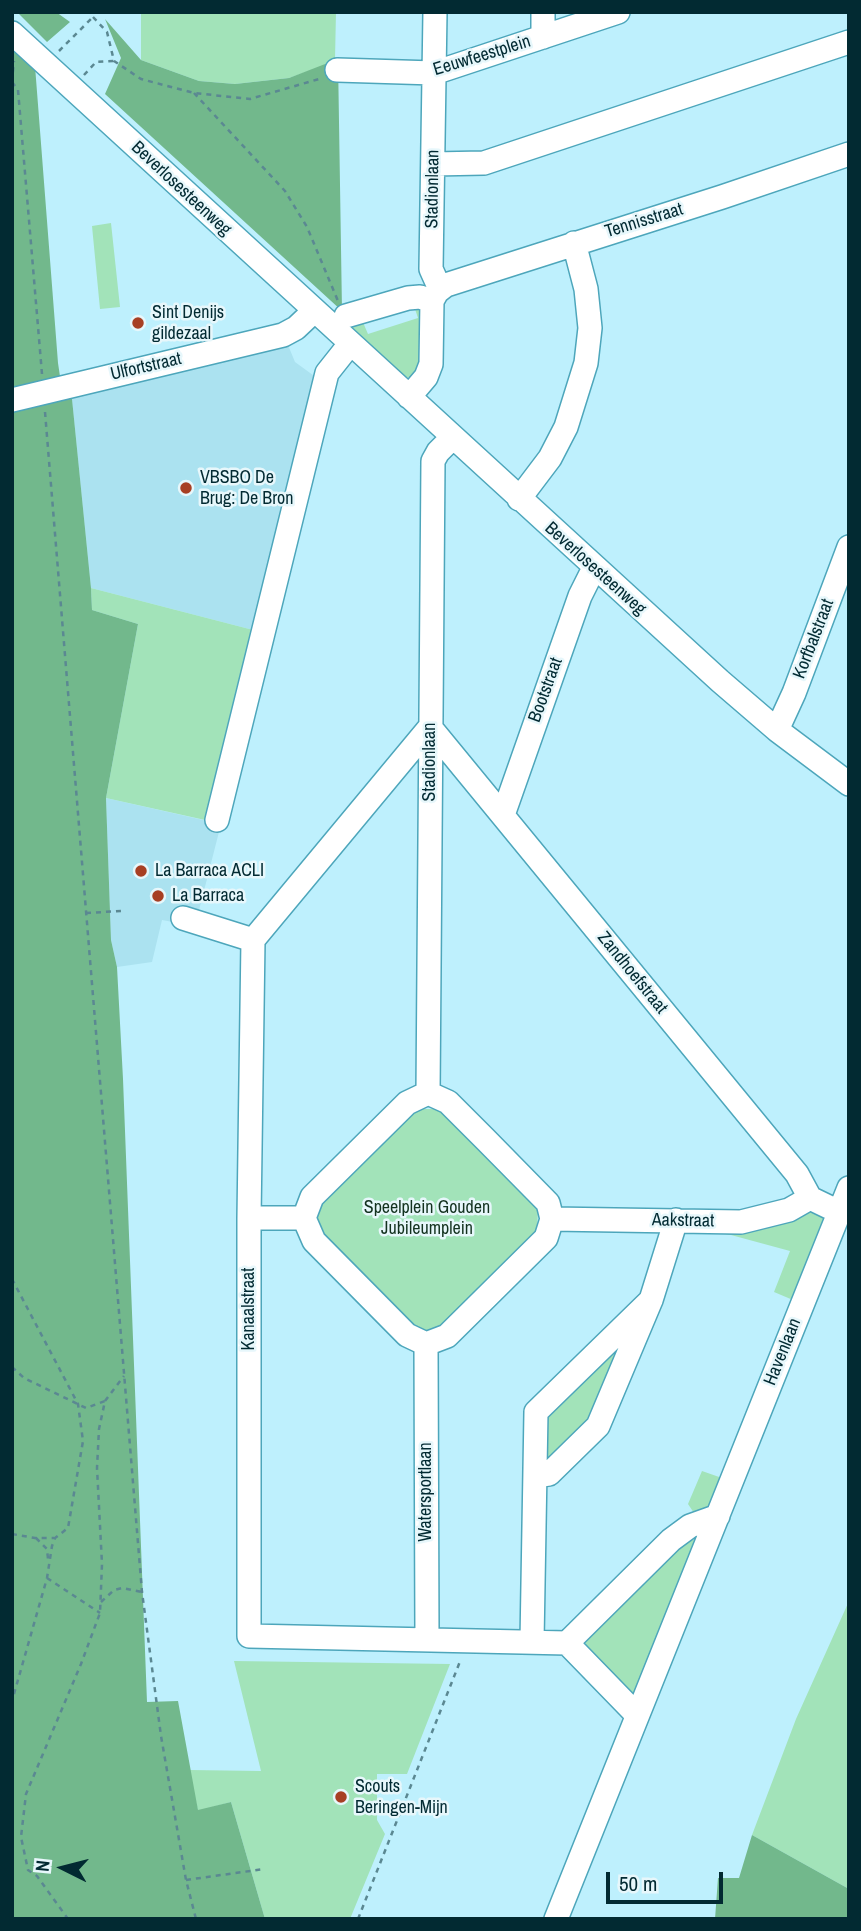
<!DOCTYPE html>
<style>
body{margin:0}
#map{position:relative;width:861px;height:1931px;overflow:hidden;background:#bef0fd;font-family:"Archivo Narrow",sans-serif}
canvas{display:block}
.frame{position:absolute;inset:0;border:14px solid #022a32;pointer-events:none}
.north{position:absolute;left:28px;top:1833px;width:70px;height:70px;-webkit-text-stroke:5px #e7f7fb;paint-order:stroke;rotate:276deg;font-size:19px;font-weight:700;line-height:28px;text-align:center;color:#022a32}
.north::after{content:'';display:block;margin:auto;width:24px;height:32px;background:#022a32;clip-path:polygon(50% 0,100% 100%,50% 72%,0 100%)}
.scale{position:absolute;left:606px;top:1872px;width:117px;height:32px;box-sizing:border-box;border:4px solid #022a32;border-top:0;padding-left:9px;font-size:21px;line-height:24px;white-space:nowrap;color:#022a32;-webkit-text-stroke:5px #e7f7fb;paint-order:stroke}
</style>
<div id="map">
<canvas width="861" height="1931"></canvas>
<div class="frame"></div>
<div class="north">N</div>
<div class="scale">50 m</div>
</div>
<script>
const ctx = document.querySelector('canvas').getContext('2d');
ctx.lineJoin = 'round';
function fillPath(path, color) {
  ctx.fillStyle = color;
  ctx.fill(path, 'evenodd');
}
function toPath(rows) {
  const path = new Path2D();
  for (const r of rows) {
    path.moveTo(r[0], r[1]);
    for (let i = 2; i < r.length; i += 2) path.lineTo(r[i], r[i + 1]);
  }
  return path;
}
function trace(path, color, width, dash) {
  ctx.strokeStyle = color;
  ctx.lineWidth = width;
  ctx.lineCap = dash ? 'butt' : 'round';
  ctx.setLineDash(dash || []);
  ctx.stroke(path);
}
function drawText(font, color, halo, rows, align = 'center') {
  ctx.font = font + ' "Archivo Narrow",sans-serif';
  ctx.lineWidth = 5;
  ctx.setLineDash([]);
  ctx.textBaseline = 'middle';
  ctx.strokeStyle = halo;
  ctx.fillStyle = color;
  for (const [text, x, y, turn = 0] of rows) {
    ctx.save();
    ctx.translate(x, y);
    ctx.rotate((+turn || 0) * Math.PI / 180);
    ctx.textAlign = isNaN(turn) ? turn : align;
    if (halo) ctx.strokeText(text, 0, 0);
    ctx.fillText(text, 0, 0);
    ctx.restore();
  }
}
const built = toPath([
 [288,345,295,362,317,378,257,631,91,588,71,389],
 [106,798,221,824,195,926,162,920,152,962,117,967,111,940]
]);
const green = toPath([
 [141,12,336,12,335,59,320,67,289,78,235,84,199,81,141,60],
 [111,223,120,307,100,309,92,226],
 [413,303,422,304,425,358,416,375,406,378,349,324,362,320,368,334,418,318],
 [91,588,257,631,214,822,106,798,138,624,92,610],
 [417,1109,441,1109,537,1204,538,1210,537,1231,440,1329,418,1331,319,1234,316,1210,319,1200],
 [809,1207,823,1216,825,1221,793,1300,774,1292,790,1251,731,1235,685,1228],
 [632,1323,597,1420,545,1463,540,1420],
 [702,1471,722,1478,711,1507,694,1513,688,1504],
 [687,1538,695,1540,694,1546,637,1689,633,1693,629,1692,586,1647,585,1641],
 [849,1601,849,1889,752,1835,796,1719],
 [234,1661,450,1664,407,1774,377,1774,377,1820,385,1834,350,1919,265,1919,231,1802,198,1811,189,1770,261,1771]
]);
const forest = toPath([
 [17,12,56,12,70,22,47,42],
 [105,19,141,60,199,81,235,84,289,78,338,59,342,311,105,94,121,58],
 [12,49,35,66,58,363,62,390,71,389,91,588,92,610,138,624,106,798,111,940,117,967,123,1079,147,1702,178,1701,198,1810,231,1802,265,1919,12,1919],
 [752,1835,849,1889,849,1919,715,1919,718,1878,739,1878]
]);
const path = toPath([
 [93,17,107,32,114,61,141,79,194,93,250,99,319,79],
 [59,51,93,17],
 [84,75,96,62,114,61],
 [12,82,18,90,42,374],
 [12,82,14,61],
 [194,93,285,191,307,227,338,301],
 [45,412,142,1592,161,1736,186,1880,196,1919],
 [86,913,121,911,121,914],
 [12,1279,78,1404,83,1441,68,1528,55,1538,52,1546,47,1578,12,1701],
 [12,1367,24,1378,86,1408,105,1401,99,1429,97,1468,102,1564,100,1613,81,1664,26,1794,21,1837,28,1870,37,1876,68,1919],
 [105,1401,124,1376],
 [12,1534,35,1538,54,1538],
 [36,1538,47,1549,48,1559],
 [47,1578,100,1613],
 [101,1602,114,1590,122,1588,142,1592],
 [186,1880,264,1869],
 [358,1919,461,1659]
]);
const minor = toPath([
 [435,12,431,269,440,289],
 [12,33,720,681,777,730,849,784],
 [543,37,543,12],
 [337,70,434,73,618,12],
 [433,164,484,163,849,42],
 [346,316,408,298,420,297,432,301],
 [409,397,426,377,431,364,432,301,437,292,446,285,722,197,849,154],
 [12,400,283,335,296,328,314,311],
 [519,499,550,458,566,427,586,363,590,328,586,289,574,243],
 [777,730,794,693,849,547],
 [503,815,580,596,594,568],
 [217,820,327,373,350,344],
 [183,918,253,940],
 [428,1093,448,1102,486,1140,548,1203,552,1219,546,1238,447,1336,426,1344,407,1335,314,1241,304,1218,312,1197,407,1103,428,1093],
 [428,1093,433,461,438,452,452,438],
 [249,1218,304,1218],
 [552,1219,741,1222,789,1210,810,1198],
 [426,1344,427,1640],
 [535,1476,549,1474,598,1426,651,1300,676,1220],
 [532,1641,536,1412,651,1300],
 [567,1643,249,1636,249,1218,253,940,430,727,797,1174,810,1198,839,1212],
 [567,1643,671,1540,690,1526,718,1516],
 [567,1643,637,1715],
 [556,1919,849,1188]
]);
const markers = [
 [138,323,7,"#a73f23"],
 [186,488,7,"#a73f23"],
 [141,871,7,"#a73f23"],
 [158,896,7,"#a73f23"],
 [341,1797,7,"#a73f23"]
];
const streetNames = [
 ["Eeuwfeestplein",482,56,-17],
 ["Beverlosesteenweg",181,189,43],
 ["Stadionlaan",433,189,-89],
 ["Tennisstraat",644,221,-17],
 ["Ulfortstraat",146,367,-13],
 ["Beverlosesteenweg",595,569,42],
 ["Korfbalstraat",814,639,-69],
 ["Bootstraat",546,690,-70],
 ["Stadionlaan",430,762,-90],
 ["Zandhoefstraat",632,973,51],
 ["Aakstraat",683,1221,1],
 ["Kanaalstraat",249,1309,-90],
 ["Havenlaan",783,1352,-68],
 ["Watersportlaan",426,1492,-90]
];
const poiNames = [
 ["Sint Denijs",152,313],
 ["gildezaal",152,334],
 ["VBSBO De",200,478],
 ["Brug: De Bron",200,499],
 ["La Barraca ACLI",155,871],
 ["La Barraca",172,896],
 ["Scouts",355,1787],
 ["Beringen-Mijn",355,1808]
];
const parkNames = [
 ["Speelplein Gouden",427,1208],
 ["Jubileumplein",427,1229]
];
fillPath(built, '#abe2f0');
fillPath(green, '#a2e3b9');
fillPath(forest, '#72b88c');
trace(minor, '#4da6bb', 26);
trace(path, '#5b8892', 2.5, [5, 5]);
trace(minor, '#fff', 23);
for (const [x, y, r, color] of markers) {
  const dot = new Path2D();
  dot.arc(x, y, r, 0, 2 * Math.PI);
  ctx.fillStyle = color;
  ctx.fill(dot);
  trace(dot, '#e7f7fb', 2.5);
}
drawText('18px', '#022a32', '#e7f7fb', streetNames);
drawText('18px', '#022a32', '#e7f7fb', poiNames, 'left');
drawText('18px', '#13321f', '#e7f7fb', parkNames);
</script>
